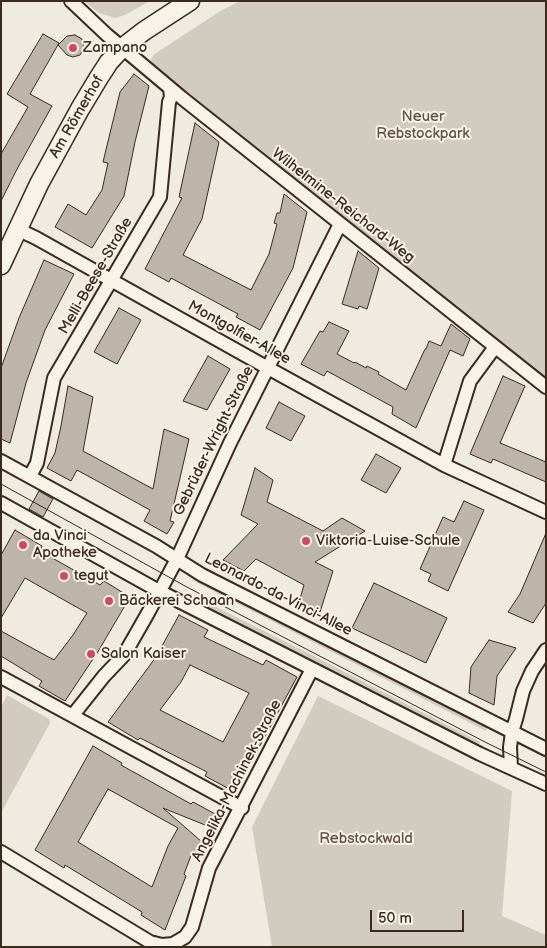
<!DOCTYPE html>
<meta charset="utf-8">
<style>
body{margin:0}
#map{position:relative;width:547px;height:948px;overflow:hidden;background:#efebe0;font-family:"Balsamiq Sans",sans-serif}
canvas{display:block}
.frame{position:absolute;inset:0;border:2px solid #3b2a1e;pointer-events:none}
.scale{position:absolute;left:370px;top:910px;width:94px;height:22px;box-sizing:border-box;border:2px solid #3b2a1e;border-top:0;padding-left:6px;font-size:15px;line-height:18px;white-space:nowrap;color:#3b2a1e;-webkit-text-stroke:4px #f7f3e8;paint-order:stroke}
</style>
<div id="map">
<canvas width="547" height="948"></canvas>
<div class="frame"></div>
<div class="scale">50 m</div>
</div>
<script>
const ctx = document.querySelector('canvas').getContext('2d');
ctx.lineJoin = 'round';
function fillPath(path, color) {
  ctx.fillStyle = color;
  ctx.fill(path, 'evenodd');
}
function toPath(rows) {
  const path = new Path2D();
  for (const r of rows) {
    path.moveTo(r[0], r[1]);
    for (let i = 2; i < r.length; i += 2) path.lineTo(r[i], r[i + 1]);
  }
  return path;
}
function trace(path, color, width, dash) {
  ctx.strokeStyle = color;
  ctx.lineWidth = width;
  ctx.lineCap = dash ? 'butt' : 'round';
  ctx.setLineDash(dash || []);
  ctx.stroke(path);
}
function drawText(font, color, halo, rows, align = 'center') {
  ctx.font = font + ' "Balsamiq Sans",sans-serif';
  ctx.lineWidth = 4;
  ctx.setLineDash([]);
  ctx.textBaseline = 'middle';
  ctx.strokeStyle = halo;
  ctx.fillStyle = color;
  for (const [text, x, y, turn = 0] of rows) {
    ctx.save();
    ctx.translate(x, y);
    ctx.rotate((+turn || 0) * Math.PI / 180);
    ctx.textAlign = isNaN(turn) ? turn : align;
    if (halo) ctx.strokeText(text, 0, 0);
    ctx.fillText(text, 0, 0);
    ctx.restore();
  }
}
const green = toPath([
 [84,1,150,1,125,15,115,18,99,13],
 [241,1,546,1,546,381,159,71,150,62,152,57,156,53,222,10],
 [195,576,488,725,486,731,192,580],
 [186,592,304,651,480,742,478,747,184,596],
 [7,695,49,719,50,723,1,813,1,707],
 [318,696,512,791,502,916,546,935,546,947,272,947,252,827]
]);
const building = toPath([
 [43,34,59,43,30,94,52,106,16,171,1,201,1,154,28,107,7,94,43,34],
 [75,35,82,39,84,46,83,50,80,55,73,57,67,55,58,45,67,36,75,35],
 [134,74,149,86,135,142,124,196,92,248,55,227,68,204,86,215,102,190,108,163,103,162,120,92,134,74],
 [195,123,219,142,202,219,183,255,251,290,269,254,277,224,274,223,277,213,280,213,284,194,307,212,293,268,260,330,236,317,238,314,171,278,169,282,145,269,182,198,179,197,195,123],
 [358,251,379,268,367,309,359,306,358,309,342,304,358,251],
 [44,260,74,274,45,330,26,383,10,443,1,439,1,368,19,318,44,260],
 [119,308,141,320,117,364,94,352,119,308],
 [329,322,349,331,337,354,354,363,355,362,366,368,367,366,379,372,378,374,406,390,425,349,426,349,429,341,441,346,451,324,470,339,463,356,450,350,416,428,392,414,393,407,327,371,324,376,301,364,320,331,323,332,329,322],
 [208,356,230,369,207,410,183,401,208,356],
 [503,376,525,386,500,443,546,462,546,482,493,459,491,463,470,454,503,376],
 [68,386,93,397,83,451,153,489,164,429,189,439,170,521,174,522,167,534,144,521,150,510,119,493,77,470,71,481,47,468,55,453,61,426,68,386],
 [279,402,305,416,291,441,266,428,279,402],
 [376,454,401,468,386,493,361,480,376,454],
 [255,468,273,480,267,502,323,531,342,518,365,531,315,562,333,571,320,612,299,602,304,585,256,559,244,571,223,560,258,524,241,515,255,468],
 [39,491,53,499,43,517,29,509,39,491],
 [464,501,484,510,448,591,428,581,431,574,420,569,443,517,454,522,464,501],
 [15,530,42,546,40,551,100,585,104,581,130,597,99,650,65,701,39,686,42,681,1,656,1,631,54,660,73,635,87,613,25,578,1,618,1,555,15,530],
 [546,533,546,603,533,623,508,612,520,594,546,533],
 [374,583,447,618,426,663,352,628,374,583],
 [179,615,208,630,204,637,263,665,266,660,297,677,235,792,205,776,207,772,140,738,138,740,108,722,156,657,179,615],
 [190,665,249,693,223,742,160,710,181,682,190,665],
 [489,640,516,648,497,676,494,705,469,693,471,667,489,640],
 [93,746,122,763,121,765,191,804,193,802,217,815,210,827,163,808,202,842,195,854,192,853,184,874,186,876,165,930,141,915,142,912,65,865,64,868,35,850,93,746],
 [108,789,178,828,168,846,152,887,78,842,108,789]
]);
const street = toPath([
 [71,1,107,35,182,98,546,387],
 [17,229,36,238,268,368,444,465,546,512],
 [1,461,156,546,202,575,546,749],
 [444,465,470,381,495,347],
 [30,476,37,463,54,378,160,197,169,102,171,97,170,88],
 [1,503,159,591,480,754,546,784],
 [1,677,242,808],
 [73,715,104,676,124,655,148,613,177,559,230,443,340,224],
 [511,768,510,747,512,732,516,719,523,691,532,671,546,650],
 [1,852,150,942,162,945,173,944,185,937,192,927,209,868,312,669]
]);
const secondary = toPath([
 [1,265,39,184,80,109,98,79,109,62,122,48,144,31,190,1]
]);
const tram = toPath([
 [1,484,185,586,485,742,546,772]
]);
const markers = [
 [73,48,5,"#d1495b"],
 [306,541,5,"#d1495b"],
 [23,545,5,"#d1495b"],
 [64,576,5,"#d1495b"],
 [109,601,5,"#d1495b"],
 [91,654,5,"#d1495b"]
];
const poiNames = [
 ["Zampano",83,48],
 ["da Vinci",33,536],
 ["Apotheke",33,553],
 ["Viktoria-Luise-Schule",316,541],
 ["tegut",74,576],
 ["Bäckerei Schaan",119,601],
 ["Salon Kaiser",101,654]
];
const streetNames = [
 ["Am Römerhof",77,117,-60],
 ["Wilhelmine-Reichard-Weg",343,206,38],
 ["Melli-Beese-Straße",96,276,-60],
 ["Montgolfier-Allee",239,333,29],
 ["Gebrüder-Wright-Straße",214,441,-64],
 ["Leonardo-da-Vinci-Allee",278,595,27],
 ["Angelika-Machinek-Straße",237,781,-63]
];
const parkNames = [
 ["Neuer",423,117],
 ["Rebstockpark",423,134],
 ["Rebstockwald",366,839]
];
fillPath(green, '#d1cbc0');
fillPath(building, '#bdb5aa');
trace(building, '#3b2a1e', 1);
trace(street, '#3b2a1e', 16);
trace(secondary, '#3b2a1e', 21);
trace(street, '#f7f3e8', 12);
trace(secondary, '#f7f3e8', 18);
trace(tram, '#3b2a1e', 1);
for (const [x, y, r, color] of markers) {
  const dot = new Path2D();
  dot.arc(x, y, r, 0, 2 * Math.PI);
  ctx.fillStyle = color;
  ctx.fill(dot);
  trace(dot, '#f7f3e8', 2);
}
drawText('15px', '#3b2a1e', '#f7f3e8', poiNames, 'left');
drawText('15px', '#3b2a1e', '#f7f3e8', streetNames);
drawText('15px', '#605246', '#f7f3e8', parkNames);
</script>
